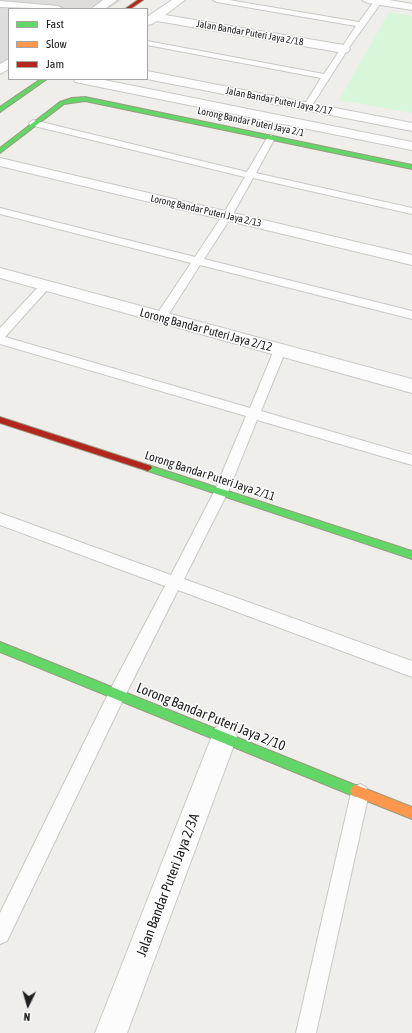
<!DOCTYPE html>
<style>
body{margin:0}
#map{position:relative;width:412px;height:1033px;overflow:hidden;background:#f0eeea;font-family:"Asap Condensed",sans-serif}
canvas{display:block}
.legend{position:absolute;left:8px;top:8px;width:140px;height:72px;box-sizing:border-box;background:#fff;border:1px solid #a6a6a6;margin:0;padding:5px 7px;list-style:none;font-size:12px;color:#212121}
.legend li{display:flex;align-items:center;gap:8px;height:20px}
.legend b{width:20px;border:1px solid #a6a6a6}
.north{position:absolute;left:8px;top:985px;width:40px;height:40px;-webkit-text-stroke:3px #fff;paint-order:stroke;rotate:185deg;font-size:11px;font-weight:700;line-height:16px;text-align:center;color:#212121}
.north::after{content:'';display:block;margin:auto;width:14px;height:18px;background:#212121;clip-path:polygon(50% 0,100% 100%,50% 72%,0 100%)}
</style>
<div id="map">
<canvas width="412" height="1033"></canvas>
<ul class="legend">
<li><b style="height:5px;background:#63d668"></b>Fast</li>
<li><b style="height:5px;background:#ff974d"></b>Slow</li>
<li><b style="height:5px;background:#b3261e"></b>Jam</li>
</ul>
<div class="north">N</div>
</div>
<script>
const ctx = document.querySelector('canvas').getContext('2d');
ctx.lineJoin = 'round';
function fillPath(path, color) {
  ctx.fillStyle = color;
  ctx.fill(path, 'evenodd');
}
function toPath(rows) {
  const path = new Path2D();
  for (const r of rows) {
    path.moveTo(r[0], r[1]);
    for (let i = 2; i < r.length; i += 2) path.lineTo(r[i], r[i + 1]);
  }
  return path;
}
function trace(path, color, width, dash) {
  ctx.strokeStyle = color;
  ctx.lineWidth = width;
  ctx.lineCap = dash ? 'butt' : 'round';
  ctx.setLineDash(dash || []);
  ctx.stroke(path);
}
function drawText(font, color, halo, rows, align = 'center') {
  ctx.font = font + ' "Asap Condensed",sans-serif';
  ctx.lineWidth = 3;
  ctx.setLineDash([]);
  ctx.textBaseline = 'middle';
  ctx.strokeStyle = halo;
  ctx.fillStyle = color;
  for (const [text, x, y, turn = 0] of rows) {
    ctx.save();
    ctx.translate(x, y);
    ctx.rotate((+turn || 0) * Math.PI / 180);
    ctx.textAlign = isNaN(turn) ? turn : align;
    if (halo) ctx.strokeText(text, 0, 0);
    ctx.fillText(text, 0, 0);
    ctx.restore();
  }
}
const residential = toPath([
 [0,0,122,0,108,9,9,9,9,69,0,67]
]);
const park = toPath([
 [389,12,412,16,412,113,339,100]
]);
const lane = toPath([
 [213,0,229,0,359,22,375,0,383,0,348,49,311,107,307,110,303,107,321,78,147,45,147,41,324,74,356,26,217,2,213,0],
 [33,120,247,172,267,138,271,135,275,138,256,173,412,208,412,214,253,178,232,216,204,259,412,311,412,319,200,265,165,320,157,320,155,317,191,263,0,214,0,208,195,257,222,216,245,177,30,125,29,123,33,120],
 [45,282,49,284,50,286,49,288,5,337,250,408,274,350,276,347,284,347,286,350,261,411,412,455,412,465,257,420,228,492,184,579,412,661,412,677,178,590,123,700,7,941,0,944,0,913,111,688,165,586,0,525,0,513,171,575,214,492,246,416,0,344,0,328,41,284,45,282],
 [360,784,366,787,369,793,316,1033,296,1033,351,793,354,787,360,784]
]);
const street = toPath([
 [103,0,117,0,105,9,91,9,103,0],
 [172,0,185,0,165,15,344,45,348,46,350,49,348,52,344,53,157,21,152,24,147,25,147,17,172,0],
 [362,0,389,0,412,4,412,10,368,3,362,0],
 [0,1,58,6,64,9,0,7,0,1],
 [9,59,9,69,0,74,0,64,9,59],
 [147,71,412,123,412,131,147,79,147,71],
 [74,79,99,79,412,142,412,150,80,83,75,82,74,79],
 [0,158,412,255,412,265,0,166,0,158],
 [0,268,412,379,412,393,0,278,0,268],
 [224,724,233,728,237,737,127,1033,95,1033,215,728,224,724]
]);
const fast = toPath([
 [41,79,47,79,0,112,0,107,41,79],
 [85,97,412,165,412,169,85,101,64,104,0,153,0,148,60,102,72,98,85,97],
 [148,465,412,551,412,559,145,470,144,468,145,466,148,465],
 [0,642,360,787,362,791,360,795,356,797,0,652,0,642]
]);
const slow = toPath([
 [356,785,412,807,412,819,352,795,350,791,352,787,356,785]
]);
const jam = toPath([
 [138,0,143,0,130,9,125,9,138,0],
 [0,417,151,466,152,468,148,471,0,423,0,417]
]);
const farStreetnames = [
 ["Jalan Bandar Puteri Jaya 2/18",250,33,10],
 ["Jalan Bandar Puteri Jaya 2/17",279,101,11],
 ["Lorong Bandar Puteri Jaya 2/1",251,122,12],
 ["Lorong Bandar Puteri Jaya 2/13",206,211,13]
];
const streetNames = [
 ["Lorong Bandar Puteri Jaya 2/12",206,330,15],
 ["Lorong Bandar Puteri Jaya 2/11",210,476,18]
];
const nearStreetnames = [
 ["Lorong Bandar Puteri Jaya 2/10",211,717,22],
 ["Jalan Bandar Puteri Jaya 2/3A",168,885,-69]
];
fillPath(residential, '#dfdddb');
fillPath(park, '#d8f6d9');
trace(lane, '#c8c8c6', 2);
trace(street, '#c8c8c6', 2);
trace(fast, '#989a80', 2);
trace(slow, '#989a80', 2);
trace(jam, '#989a80', 2);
fillPath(lane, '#fdfcfc');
fillPath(street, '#fdfcfc');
fillPath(fast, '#63d668');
fillPath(slow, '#ff974d');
fillPath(jam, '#b3261e');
drawText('10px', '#212121', '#fff', farStreetnames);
drawText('12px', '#212121', '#fff', streetNames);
drawText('14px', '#212121', '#fff', nearStreetnames);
</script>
